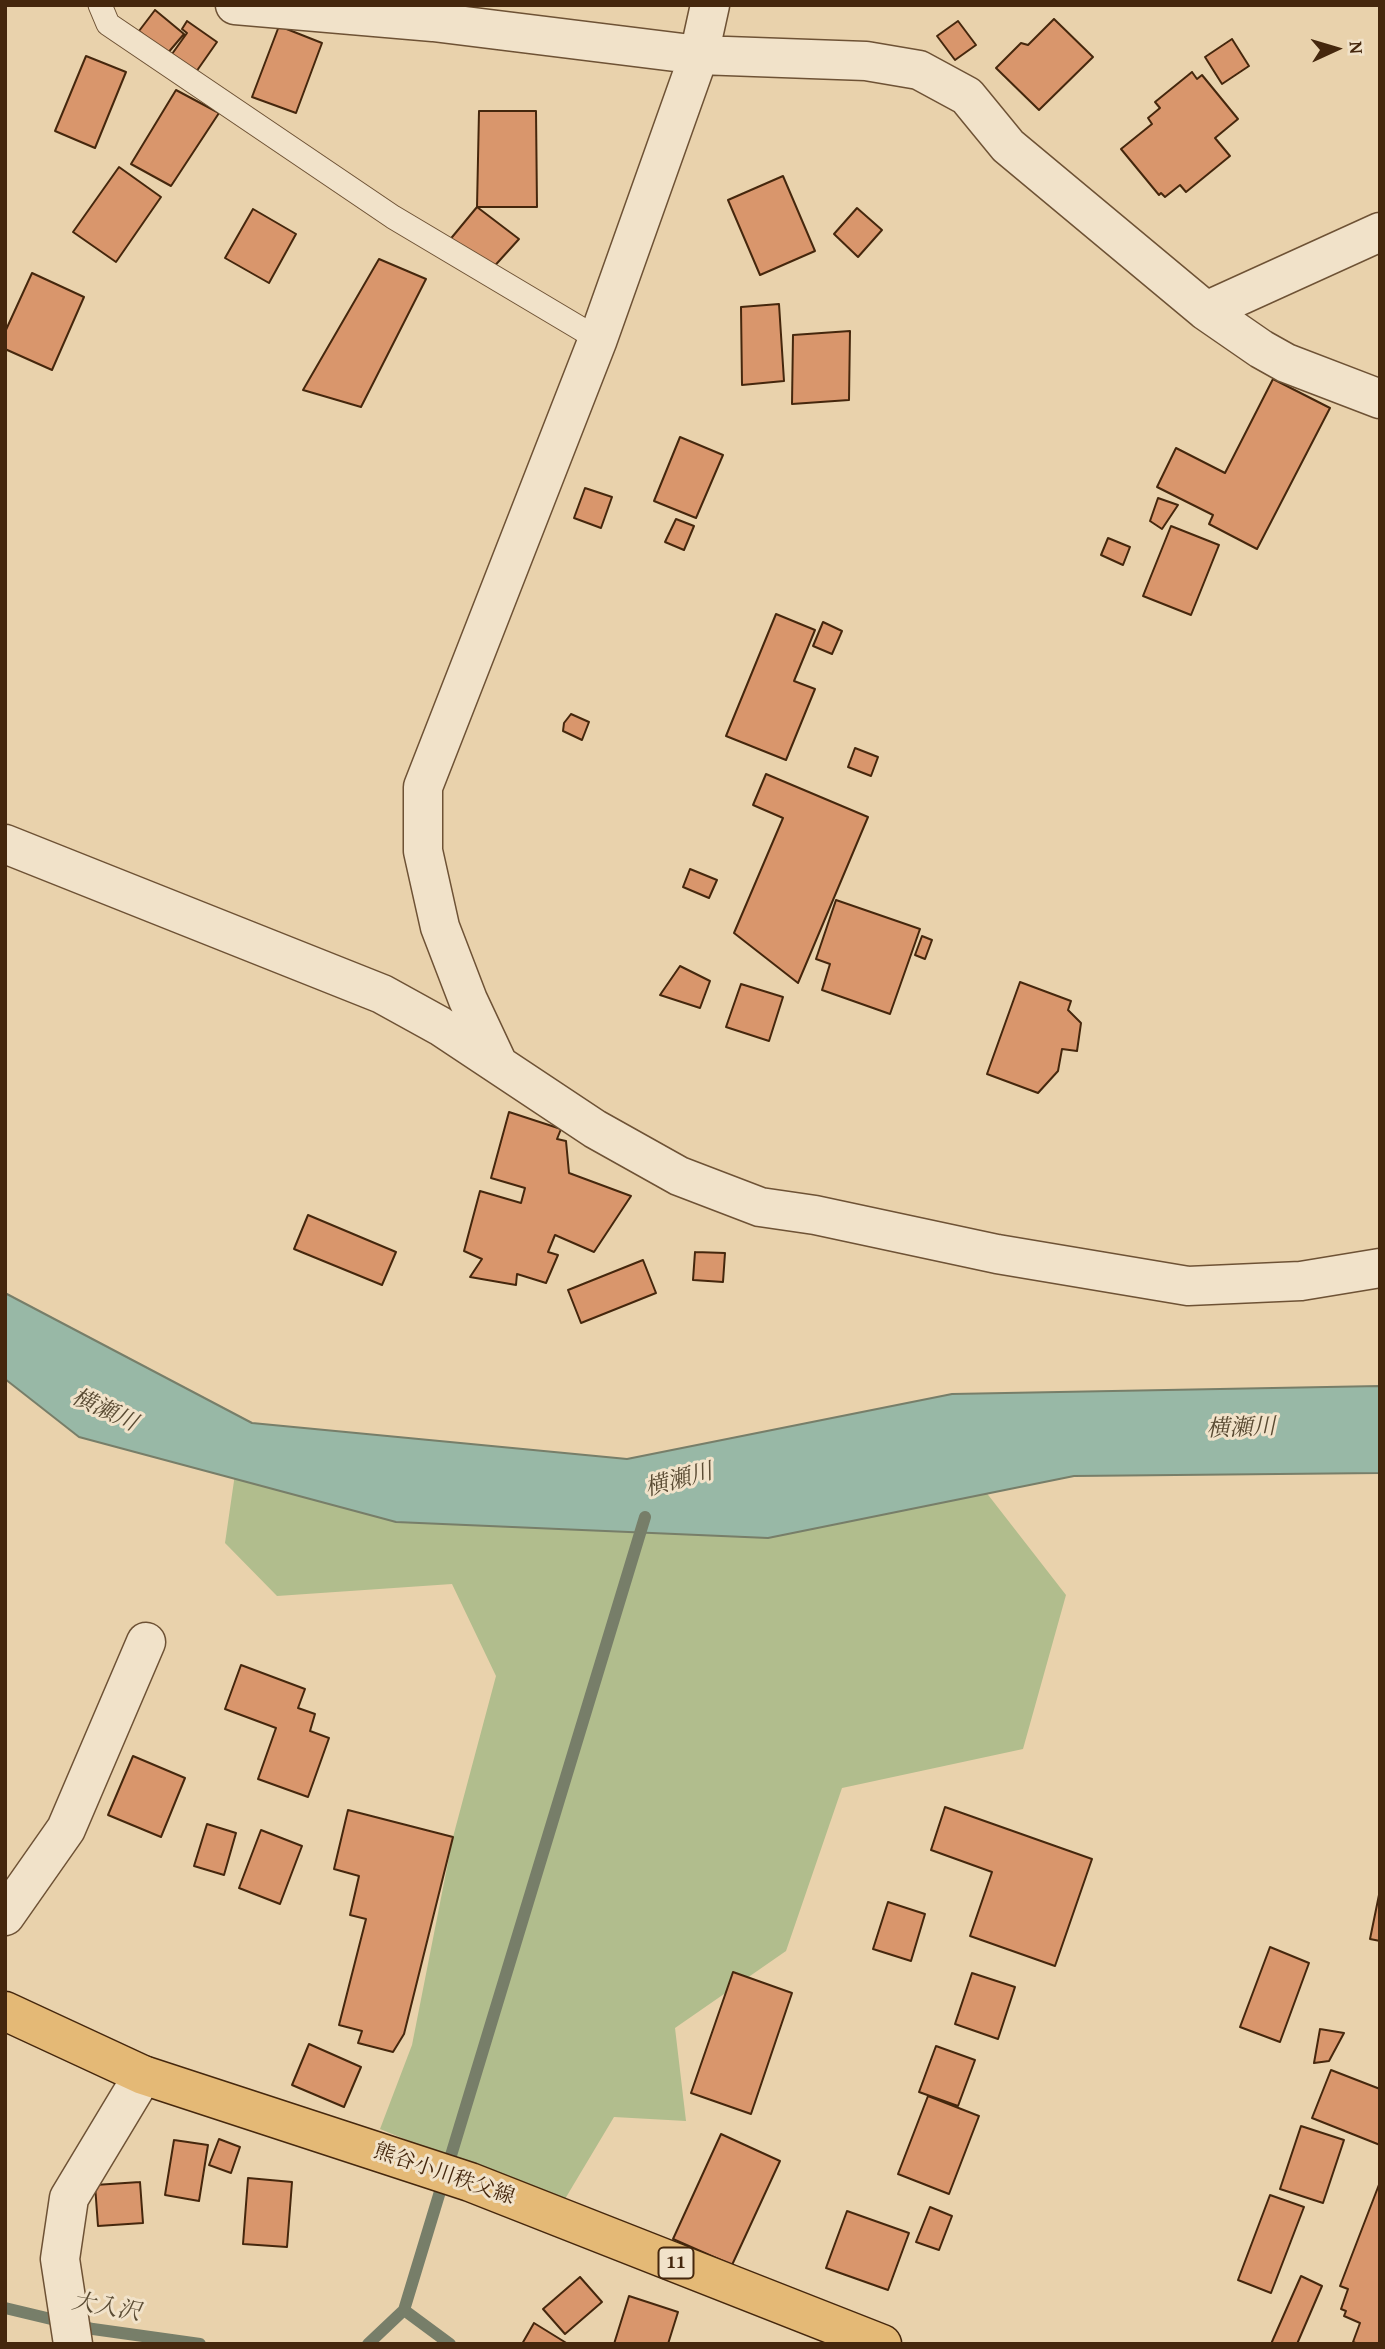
<!DOCTYPE html>
<meta charset="utf-8">
<style>
body{margin:0}
#map{position:relative;width:1385px;height:2349px;overflow:hidden;background:#e9d2ac;font-family:"Gentium Book Plus",serif}
canvas{display:block}
.frame{position:absolute;inset:0;border:7px solid #45270d;pointer-events:none}
.north{position:absolute;left:1301px;top:14px;width:70px;height:70px;-webkit-text-stroke:5px #f1e2c9;paint-order:stroke;rotate:86deg;font-size:19px;font-weight:700;line-height:28px;text-align:center;color:#45270d}
.north::after{content:'';display:block;margin:auto;width:24px;height:32px;background:#45270d;clip-path:polygon(50% 0,100% 100%,50% 72%,0 100%)}
</style>
<div id="map">
<canvas width="1385" height="2349"></canvas>
<div class="frame"></div>
<div class="north">N</div>
</div>
<script>
const ctx = document.querySelector('canvas').getContext('2d');
ctx.lineJoin = 'round';
function fillPath(path, color) {
  ctx.fillStyle = color;
  ctx.fill(path, 'evenodd');
}
function toPath(rows) {
  const path = new Path2D();
  for (const r of rows) {
    path.moveTo(r[0], r[1]);
    for (let i = 2; i < r.length; i += 2) path.lineTo(r[i], r[i + 1]);
  }
  return path;
}
function trace(path, color, width, dash) {
  ctx.strokeStyle = color;
  ctx.lineWidth = width;
  ctx.lineCap = dash ? 'butt' : 'round';
  ctx.setLineDash(dash || []);
  ctx.stroke(path);
}
function drawText(font, color, halo, rows, align = 'center') {
  ctx.font = font + ' "Gentium Book Plus","Noto Serif JP",serif';
  ctx.lineWidth = 6;
  ctx.setLineDash([]);
  ctx.textBaseline = 'middle';
  ctx.strokeStyle = halo;
  ctx.fillStyle = color;
  for (const [text, x, y, turn = 0] of rows) {
    ctx.save();
    ctx.translate(x, y);
    ctx.rotate((+turn || 0) * Math.PI / 180);
    ctx.textAlign = isNaN(turn) ? turn : align;
    if (halo) ctx.strokeText(text, 0, 0);
    ctx.fillText(text, 0, 0);
    ctx.restore();
  }
}
const green = toPath([
 [235,1474,982,1487,1066,1595,1023,1749,842,1788,786,1951,675,2028,686,2121,614,2117,562,2204,380,2129,412,2045,453,1837,496,1676,452,1584,277,1596,225,1543]
]);
const water = toPath([
 [5,1293,252,1423,627,1459,952,1394,1380,1386,1380,1473,1074,1476,768,1538,396,1522,79,1437,5,1379,5,1293]
]);
const stream = toPath([
 [5,2308,93,2329,200,2344],
 [404,2310,450,2344],
 [368,2344,404,2310,645,1517]
]);
const building = toPath([
 [155,10,184,34,167,54,139,31,155,10],
 [1054,19,1093,57,1039,110,996,68,1021,43,1028,45,1054,19],
 [187,21,217,42,196,72,172,54,187,33,182,29,187,21],
 [958,21,976,45,955,60,937,36,958,21],
 [279,26,322,43,296,113,252,97,279,26],
 [1232,39,1249,66,1222,84,1205,57,1232,39],
 [86,56,126,72,95,148,55,131,86,56],
 [1192,72,1197,79,1202,75,1238,119,1215,138,1230,156,1186,192,1180,185,1165,197,1161,193,1159,195,1121,149,1152,124,1148,118,1160,108,1155,102,1192,72],
 [176,90,219,113,171,186,131,164,176,90],
 [479,111,536,111,537,207,477,207,479,111],
 [119,167,161,197,116,262,73,232,119,167],
 [783,176,815,251,760,275,728,200,783,176],
 [477,207,519,239,490,271,448,242,477,207],
 [857,208,882,230,858,257,834,234,857,208],
 [253,209,296,234,269,283,225,258,253,209],
 [379,259,426,279,361,407,303,390,379,259],
 [32,273,84,297,52,370,5,349,5,332,32,273],
 [779,304,784,381,742,385,741,307,779,304],
 [850,331,849,400,792,404,793,335,850,331],
 [1273,379,1330,408,1257,549,1209,524,1213,515,1157,487,1176,448,1225,473,1273,379],
 [680,437,723,455,696,518,654,501,680,437],
 [585,488,612,497,601,528,574,518,585,488],
 [1158,498,1178,505,1162,529,1150,521,1158,498],
 [676,519,694,526,684,550,665,542,676,519],
 [1171,526,1219,545,1191,615,1143,596,1171,526],
 [1108,538,1130,547,1123,565,1101,555,1108,538],
 [776,614,815,630,794,681,815,689,786,760,726,736,776,614],
 [823,622,842,631,832,654,813,646,823,622],
 [571,714,589,722,582,740,563,731,564,723,571,714],
 [855,748,878,757,871,776,848,767,855,748],
 [766,774,868,817,798,983,734,933,783,818,753,805,766,774],
 [690,869,717,880,709,898,683,887,690,869],
 [836,900,920,929,890,1014,822,990,830,964,816,959,836,900],
 [922,936,932,940,925,959,915,955,922,936],
 [680,966,710,981,700,1008,660,995,680,966],
 [1020,982,1071,1001,1068,1010,1081,1023,1077,1051,1062,1049,1058,1071,1038,1093,987,1074,1020,982],
 [741,984,783,997,769,1041,726,1027,741,984],
 [509,1112,561,1129,557,1139,566,1141,569,1173,631,1196,594,1252,555,1235,548,1252,558,1255,546,1283,517,1274,516,1285,470,1277,482,1259,464,1251,480,1191,521,1203,525,1188,491,1178,509,1112],
 [308,1215,396,1252,382,1285,294,1249,308,1215],
 [695,1252,725,1253,723,1282,693,1280,695,1252],
 [643,1260,656,1293,581,1323,568,1290,643,1260],
 [241,1665,305,1689,298,1708,315,1714,310,1731,329,1738,308,1797,258,1779,276,1728,225,1709,241,1665],
 [133,1756,185,1778,161,1837,108,1815,133,1756],
 [945,1807,1092,1859,1055,1966,970,1936,992,1872,931,1850,945,1807],
 [348,1810,453,1837,404,2034,393,2052,358,2043,362,2031,339,2025,366,1919,350,1915,359,1876,334,1869,348,1810],
 [207,1824,236,1833,224,1875,194,1866,207,1824],
 [261,1830,302,1846,280,1904,239,1888,261,1830],
 [1380,1890,1380,1941,1370,1939,1380,1890],
 [888,1902,925,1914,911,1961,873,1949,888,1902],
 [1270,1947,1309,1963,1280,2042,1240,2027,1270,1947],
 [733,1972,792,1993,751,2114,691,2093,733,1972],
 [972,1973,1015,1987,998,2039,955,2024,972,1973],
 [1320,2029,1344,2033,1329,2061,1314,2063,1320,2029],
 [309,2044,361,2067,344,2107,292,2085,309,2044],
 [936,2046,975,2060,958,2106,919,2092,936,2046],
 [1331,2070,1380,2089,1380,2145,1312,2118,1331,2070],
 [928,2096,979,2116,949,2194,898,2174,928,2096],
 [1301,2126,1344,2140,1323,2203,1280,2189,1301,2126],
 [721,2134,780,2161,732,2265,673,2239,721,2134],
 [219,2139,240,2147,231,2173,209,2165,219,2139],
 [174,2140,208,2145,199,2201,165,2195,174,2140],
 [248,2178,292,2182,287,2247,243,2244,248,2178],
 [140,2182,143,2223,98,2226,95,2185,140,2182],
 [1380,2182,1380,2344,1358,2344,1353,2342,1360,2323,1344,2316,1346,2311,1341,2309,1348,2289,1340,2286,1380,2182],
 [1270,2195,1304,2207,1271,2293,1238,2280,1270,2195],
 [930,2207,952,2216,939,2250,916,2242,930,2207],
 [847,2211,909,2233,888,2290,826,2268,847,2211],
 [1301,2276,1322,2286,1297,2344,1271,2344,1301,2276],
 [580,2277,602,2302,565,2334,543,2309,580,2277],
 [629,2296,678,2312,668,2344,614,2344,629,2296],
 [534,2323,568,2344,522,2344,534,2323]
]);
const lane = toPath([
 [100,5,108,24,393,217,598,339]
]);
const street = toPath([
 [235,5,433,22,699,55,866,61,919,70,967,96,1008,146,1206,311,1261,349,1286,363,1380,399],
 [1206,311,1380,232],
 [5,844,382,994,440,1026,595,1129,679,1176,760,1207,815,1215,997,1254,1188,1286,1301,1281,1380,1268],
 [498,1064,468,1000,440,927,423,851,423,787,598,339,699,55,710,5],
 [5,1916,66,1829,146,1642],
 [73,2344,60,2259,69,2198,143,2075]
]);
const primary = toPath([
 [5,2011,143,2075,470,2182,882,2344]
]);
const shields = [
 [676,2263,35]
];
const shieldNames = [
 ["11",676,2263]
];
const streetNames = [
 ["熊谷小川秩父線",444,2175,19]
];
const waterNames = [
 ["横瀬川",104,1411,25],
 ["横瀬川",1241,1429,-2],
 ["横瀬川",679,1481,-15],
 ["大入沢",106,2308,10]
];
fillPath(green, '#b1bd8d');
fillPath(water, '#98b8a6');
trace(water, '#777e69', 2);
trace(stream, '#777e69', 12);
fillPath(building, '#d9966c');
trace(building, '#45270d', 2);
trace(lane, '#6e5235', 25);
trace(street, '#6e5235', 41);
trace(primary, '#45270d', 41);
trace(lane, '#f1e2c9', 23);
trace(street, '#f1e2c9', 38);
trace(primary, '#e4b976', 38);
for (const [x, y, w] of shields) {
  const box = new Path2D();
  box.roundRect(x - w / 2, y - 15.5, w, 31, 5);
  ctx.fillStyle = '#f1e2c9';
  ctx.fill(box);
  trace(box, '#45270d', 2);
}
drawText('bold 19px', '#45270d', null, shieldNames);
drawText('21px', '#45270d', '#f1e2c9', streetNames);
drawText('italic 23px', '#5a4b33', '#f1e2c9', waterNames);
</script>
